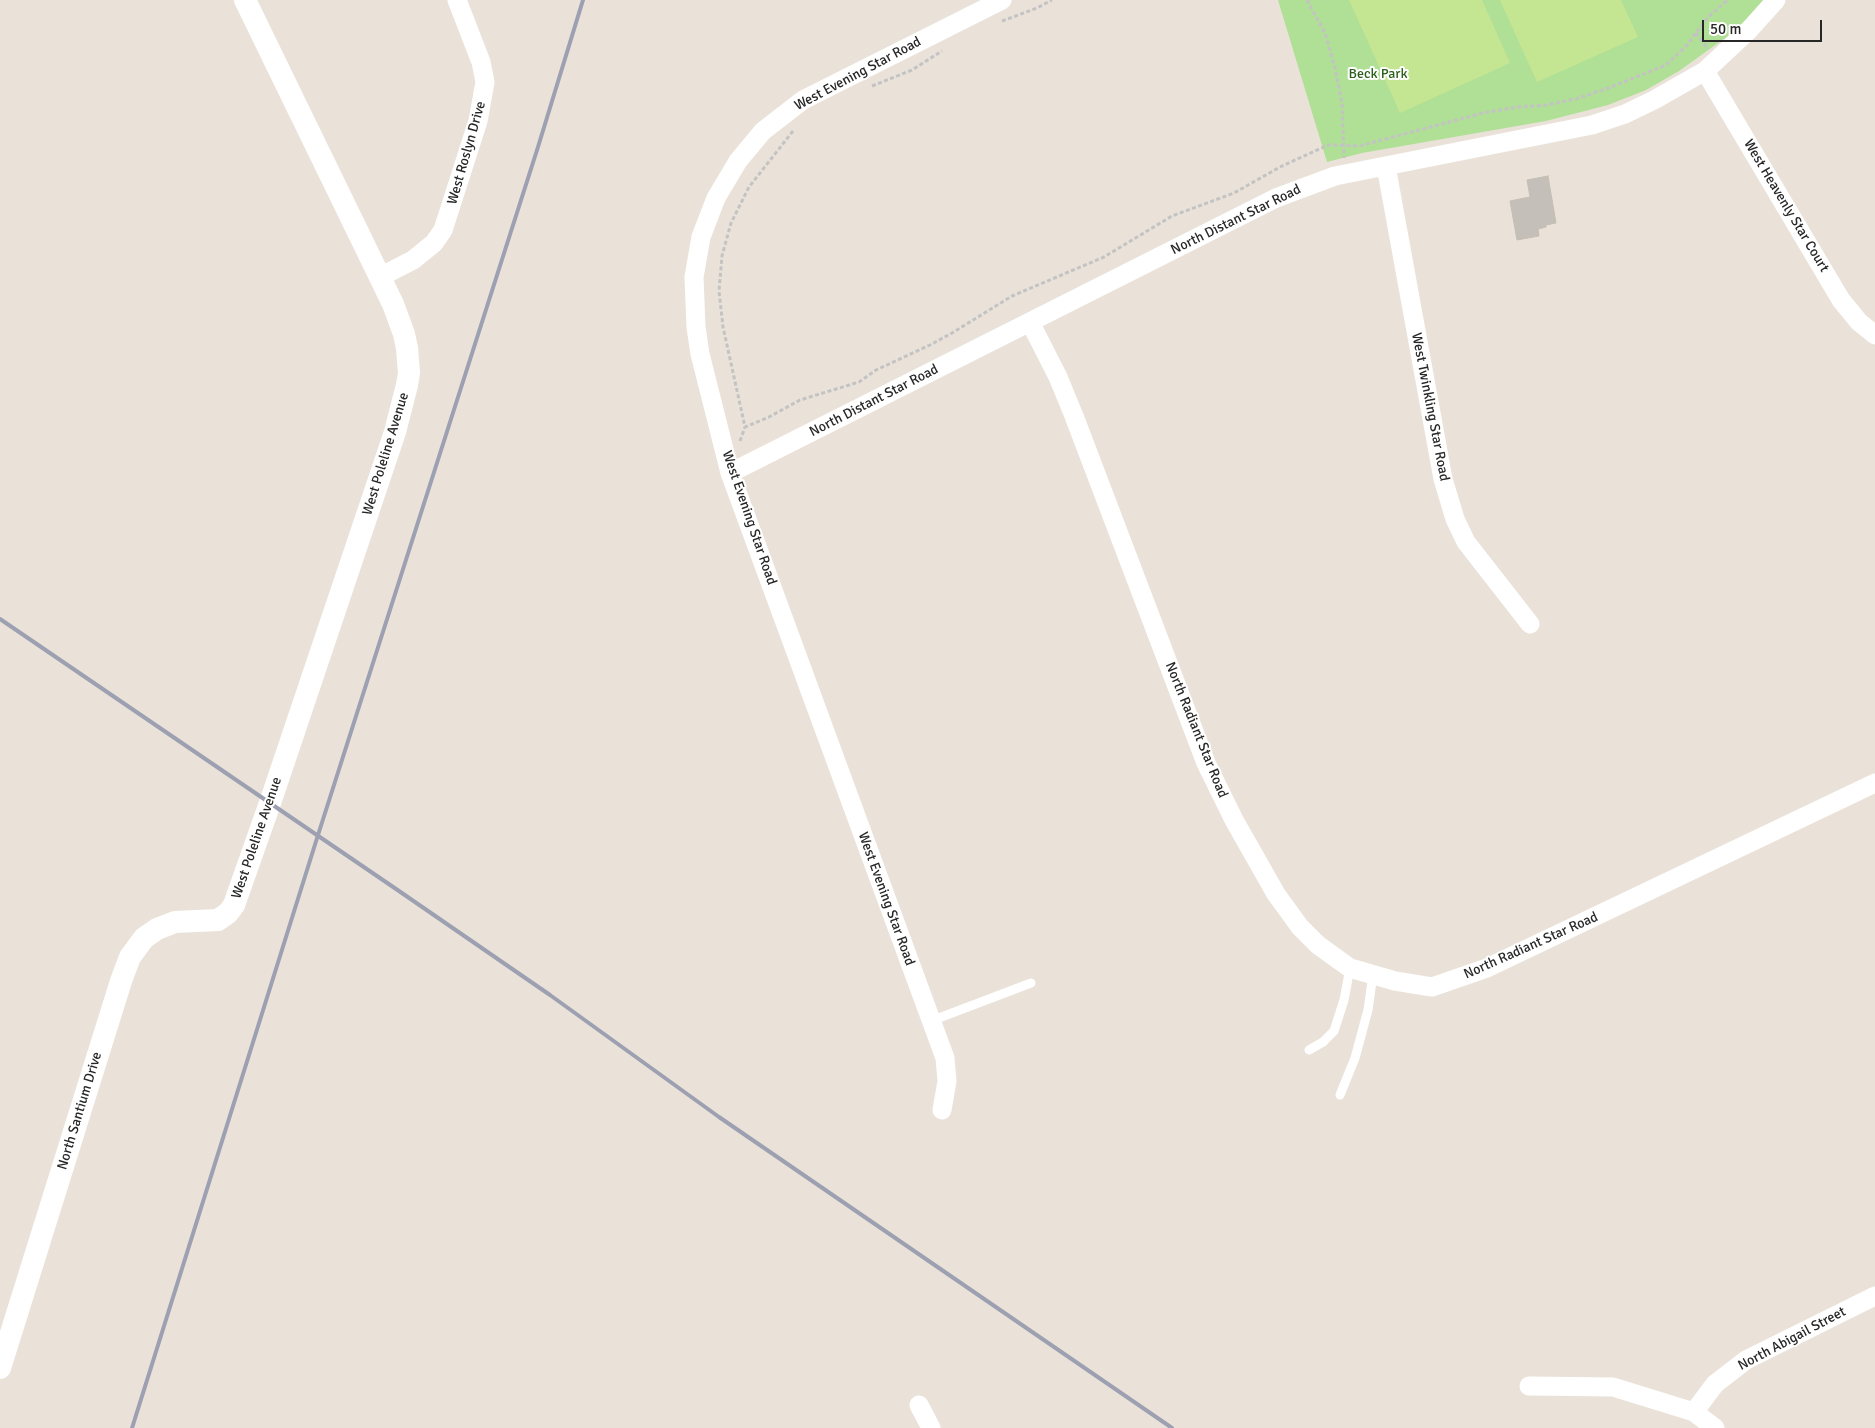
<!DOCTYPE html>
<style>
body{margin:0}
#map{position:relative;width:1875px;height:1428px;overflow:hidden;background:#eae2d9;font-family:Signika,sans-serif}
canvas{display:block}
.scale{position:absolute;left:1702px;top:20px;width:120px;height:22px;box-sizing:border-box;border:2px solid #272727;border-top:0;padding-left:6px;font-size:15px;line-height:18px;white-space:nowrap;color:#272727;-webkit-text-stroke:4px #fff;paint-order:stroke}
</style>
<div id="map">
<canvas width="1875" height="1428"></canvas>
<div class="scale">50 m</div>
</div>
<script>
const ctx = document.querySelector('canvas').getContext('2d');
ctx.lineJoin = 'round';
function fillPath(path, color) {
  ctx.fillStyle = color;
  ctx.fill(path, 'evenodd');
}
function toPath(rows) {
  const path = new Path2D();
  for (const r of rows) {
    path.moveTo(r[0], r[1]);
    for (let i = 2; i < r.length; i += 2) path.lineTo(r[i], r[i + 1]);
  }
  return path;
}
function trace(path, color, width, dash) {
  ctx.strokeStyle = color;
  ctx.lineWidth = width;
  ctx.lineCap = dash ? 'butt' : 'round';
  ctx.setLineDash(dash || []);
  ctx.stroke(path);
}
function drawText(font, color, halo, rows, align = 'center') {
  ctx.font = font + ' Signika,sans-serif';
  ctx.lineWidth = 4;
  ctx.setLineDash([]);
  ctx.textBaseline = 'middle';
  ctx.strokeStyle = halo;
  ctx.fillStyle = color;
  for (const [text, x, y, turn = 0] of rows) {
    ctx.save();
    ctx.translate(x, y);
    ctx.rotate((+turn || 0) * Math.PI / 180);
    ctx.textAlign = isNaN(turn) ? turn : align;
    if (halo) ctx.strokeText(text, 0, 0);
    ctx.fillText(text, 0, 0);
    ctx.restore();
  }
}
const green = toPath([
 [1278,0,1765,0,1739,28,1679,71,1646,90,1608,105,1546,121,1362,153,1327,162]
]);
const pitch = toPath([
 [1349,0,1482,0,1510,63,1400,113],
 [1500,0,1621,0,1638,37,1537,82]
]);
const building = toPath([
 [1548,176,1556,223,1546,225,1546,227,1538,229,1539,236,1517,240,1510,201,1530,197,1527,180,1548,176]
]);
const path = toPath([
 [1307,0,1325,33,1335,68,1342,103,1344,158],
 [1002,21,1037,8,1052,0],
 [1696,33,1708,49],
 [872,86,912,70,942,51],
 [793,131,749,187,731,223,722,256,719,291,723,327,745,427,769,417,800,400,859,382,876,370,930,345,952,333,1012,296,1104,257,1172,216,1234,193,1280,167,1328,145,1359,146,1483,113,1518,107,1547,105,1579,98,1611,87,1666,65,1687,45,1708,17,1728,0],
 [740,441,745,427]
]);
const service = toPath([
 [931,1021,1031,983],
 [1309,1050,1323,1042,1334,1031,1344,1000,1350,968],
 [1340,1095,1355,1058,1368,1010,1373,974]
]);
const minor = toPath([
 [1705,71,1841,300,1859,322,1875,335],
 [1386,166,1443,479,1455,519,1466,542,1530,624],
 [380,277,413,260,434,243,443,230,478,121,485,82,481,62,457,0],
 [1030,322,1058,377,1074,416,1206,763,1234,820,1276,894,1300,927,1318,945,1350,968,1395,981,1432,987,1487,968,1875,783],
 [730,473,1276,198,1335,176,1592,125,1625,114,1654,100,1705,71,1749,30,1776,0],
 [942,1110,947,1081,945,1058,730,473,700,354,696,327,694,277,701,237,716,198,738,161,763,131,803,100,1002,0],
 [1529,1386,1613,1387,1694,1412,1715,1428],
 [919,1405,931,1428],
 [1694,1412,1715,1384,1746,1360,1875,1296]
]);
const tertiary = toPath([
 [0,1368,121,981,130,957,144,938,157,929,175,922,218,920,228,913,234,905,270,803,395,432,407,385,409,373,407,348,404,334,393,304,245,0]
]);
const rail = toPath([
 [0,619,399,891,550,995,719,1117,1172,1428],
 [132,1428,318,835,538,147,583,0]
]);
const streetNames = [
 ["West Evening Star Road",858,74,-28],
 ["West Roslyn Drive",467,153,-74],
 ["West Heavenly Star Court",1786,206,59],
 ["North Distant Star Road",1236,220,-26],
 ["North Distant Star Road",874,401,-27],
 ["West Twinkling Star Road",1430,407,79],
 ["West Poleline Avenue",386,454,-73],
 ["West Evening Star Road",749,518,71],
 ["North Radiant Star Road",1196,730,68],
 ["West Poleline Avenue",257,838,-71],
 ["West Evening Star Road",886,899,70],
 ["North Radiant Star Road",1531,946,-24],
 ["North Santium Drive",80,1111,-73],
 ["North Abigail Street",1792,1339,-28]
];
const parkNames = [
 ["Beck Park",1378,74]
];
fillPath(green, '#b0df96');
fillPath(pitch, '#c4e692');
fillPath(building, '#c5bfb9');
trace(building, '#c4beb3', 1);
trace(path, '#c3c3c3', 3, [4, 2.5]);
trace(service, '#fff', 9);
trace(minor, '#fff', 19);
trace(tertiary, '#fff', 22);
trace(rail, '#9ca0b1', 4);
drawText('14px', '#272727', '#fff', streetNames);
drawText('14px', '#2b601b', '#fff', parkNames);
</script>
